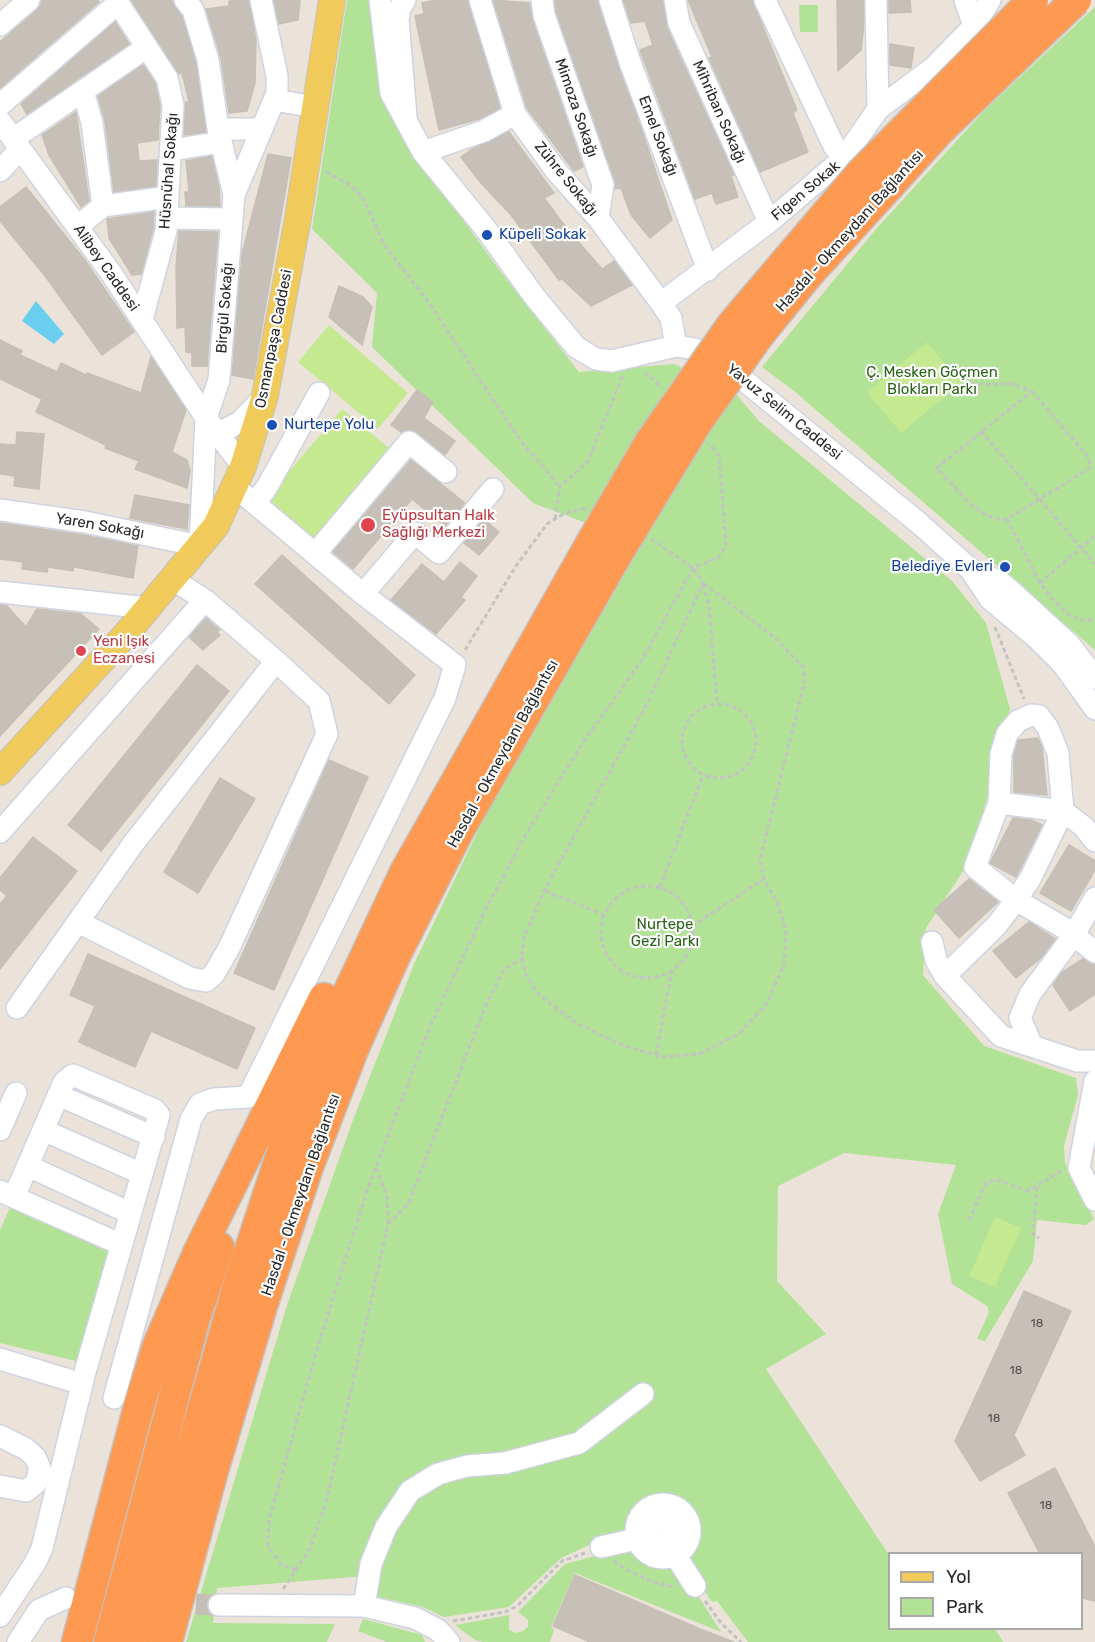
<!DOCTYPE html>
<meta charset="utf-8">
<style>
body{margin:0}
#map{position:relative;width:1095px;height:1642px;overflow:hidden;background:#ebe3da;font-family:Rubik,sans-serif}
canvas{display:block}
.legend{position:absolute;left:888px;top:1552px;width:195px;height:78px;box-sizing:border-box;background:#fff;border:2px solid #a9a9a9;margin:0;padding:8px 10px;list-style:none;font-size:18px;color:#282828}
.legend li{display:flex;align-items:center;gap:12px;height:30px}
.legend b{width:30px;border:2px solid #a9a9a9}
</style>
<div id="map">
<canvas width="1095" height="1642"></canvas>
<ul class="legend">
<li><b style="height:8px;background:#f0ca5a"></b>Yol</li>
<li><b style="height:16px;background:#b1e295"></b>Park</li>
</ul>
</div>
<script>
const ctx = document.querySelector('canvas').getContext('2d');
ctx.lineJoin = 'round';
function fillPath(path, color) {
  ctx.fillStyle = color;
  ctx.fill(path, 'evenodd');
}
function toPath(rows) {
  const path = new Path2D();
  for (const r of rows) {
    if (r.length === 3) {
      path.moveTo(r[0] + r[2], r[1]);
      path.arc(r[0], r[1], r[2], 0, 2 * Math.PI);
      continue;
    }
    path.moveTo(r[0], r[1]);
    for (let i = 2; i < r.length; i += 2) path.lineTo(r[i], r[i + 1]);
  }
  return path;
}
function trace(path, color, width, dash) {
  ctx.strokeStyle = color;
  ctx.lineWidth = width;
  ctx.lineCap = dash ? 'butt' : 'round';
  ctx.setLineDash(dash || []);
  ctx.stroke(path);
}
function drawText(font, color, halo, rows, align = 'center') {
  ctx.font = font + ' Rubik,sans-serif';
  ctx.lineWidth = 4.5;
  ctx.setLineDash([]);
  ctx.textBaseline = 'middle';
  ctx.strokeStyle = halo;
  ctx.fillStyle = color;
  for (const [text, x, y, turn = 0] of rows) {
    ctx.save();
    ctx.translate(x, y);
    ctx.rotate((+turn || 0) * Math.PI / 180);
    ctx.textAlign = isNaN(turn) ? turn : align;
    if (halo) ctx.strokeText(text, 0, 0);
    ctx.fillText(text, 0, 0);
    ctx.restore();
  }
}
const green = toPath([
 [347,0,375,0,394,124,497,267,579,372,674,364,735,393,759,421,952,581,986,623,1010,709,971,859,926,928,923,975,984,1046,1076,1078,1078,1095,1064,1146,1065,1163,1094,1219,1086,1225,1037,1220,1033,1261,985,1341,977,1339,989,1312,987,1306,952,1284,938,1214,956,1165,844,1153,778,1186,777,1281,826,1334,766,1369,889,1555,890,1628,995,1629,1003,1642,748,1642,717,1601,712,1602,684,1561,693,1550,696,1541,695,1525,690,1510,675,1499,663,1497,650,1500,635,1513,631,1536,587,1546,561,1558,509,1607,444,1617,423,1607,374,1596,375,1578,354,1577,217,1588,213,1623,335,1624,327,1642,186,1642,287,1305,353,1120,414,964,487,812,642,544,533,503,372,347,377,293,312,229],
 [799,5,818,5,818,32,800,32],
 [1095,7,1095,650,794,391,762,367,877,228,983,112],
 [12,1203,113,1250,76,1361,0,1343,0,1230],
 [674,1509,684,1520,686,1527,687,1535,682,1548,675,1539,675,1529,668,1521],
 [636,1545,653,1561,663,1563,676,1561,721,1632,575,1573,551,1627,554,1630,550,1642,483,1642,475,1640,455,1625,509,1615,509,1630,516,1633,523,1631,528,1627,528,1620,518,1612,565,1564],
 [363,1619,422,1635,425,1642,387,1642,358,1631]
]);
const pitch = toPath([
 [329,325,408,393,378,429,298,362],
 [927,342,961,383,901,433,867,392],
 [342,409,396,454,320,543,267,498],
 [995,1217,1021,1228,995,1287,969,1276]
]);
const water = toPath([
 [36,301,64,334,54,344,22,321]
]);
const building = toPath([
 [41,0,98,0,99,2,0,88,0,42,37,10,41,0],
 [131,0,171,0,182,16,196,63,206,132,184,135,185,102,189,102,182,73,179,74,131,0],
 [249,0,256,40,255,83,247,111,229,113,221,58,206,9,229,6,229,1,249,0],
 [274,0,300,1,298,20,279,24,274,0],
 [437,0,468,0,500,108,479,119,439,130,415,16,424,14,422,3,437,0],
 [493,0,530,3,532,19,583,167,574,171,527,108,493,0],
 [555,0,598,0,672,220,650,238,631,215,621,188,615,189,615,181,556,12,555,0],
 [623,0,663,0,667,28,734,175,731,176,738,197,716,204,712,193,695,199,640,50,653,45,645,21,631,23,623,0],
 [688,0,752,0,797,110,793,113,808,152,760,172,709,58,712,57,688,0],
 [837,0,863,0,864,23,861,50,838,71,837,0],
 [889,0,910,0,911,12,889,13,889,0],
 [115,22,129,44,27,114,21,104,115,22],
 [890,44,914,48,911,68,890,65,890,44],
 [143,65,155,83,160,106,158,140,137,143,139,161,157,160,156,186,114,192,105,121,98,96,143,65],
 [76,112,89,201,81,207,49,155,42,135,76,112],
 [509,132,554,193,544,198,568,230,602,269,614,261,632,285,591,306,562,279,559,280,511,215,480,182,461,157,472,149,509,132],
 [268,154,291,158,253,379,232,375,242,254,268,154],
 [212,156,219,188,220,206,186,206,185,192,189,192,186,161,212,156],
 [26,187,84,259,134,332,102,355,45,276,0,221,0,207,26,187],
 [154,212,153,229,141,274,132,275,109,238,107,219,154,212],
 [179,231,218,232,207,366,192,366,192,353,186,352,185,327,177,328,176,267,179,231],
 [339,286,363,297,372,307,362,345,329,317,339,286],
 [0,340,22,351,20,355,57,372,61,363,86,375,87,373,141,393,151,357,186,410,172,452,187,460,190,471,187,488,135,469,139,461,105,448,106,445,36,412,42,399,0,379,0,340],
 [417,390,433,402,424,418,455,441,445,455,417,432,410,429,401,432,391,425,417,390],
 [17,432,44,434,39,489,14,486,15,476,0,474,0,444,16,445,17,432],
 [411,460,465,503,445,526,412,499,353,569,333,552,411,460],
 [135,495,189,505,187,529,130,518,135,495],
 [484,519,499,532,479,555,464,543,484,519],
 [0,523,83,535,138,546,133,578,74,567,73,571,48,567,47,572,22,569,23,562,0,559,0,523],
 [282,555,415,675,389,704,255,584,282,555],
 [460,562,477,576,461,597,465,600,436,634,391,600,422,564,444,582,460,562],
 [0,605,6,605,26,627,37,609,81,614,99,629,0,736,0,605],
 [206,618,220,630,217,632,220,635,203,650,189,637,206,618],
 [197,665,229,691,101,851,68,825,197,665],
 [1038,738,1042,747,1047,795,1014,792,1014,756,1018,740,1038,738],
 [329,760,368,777,274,990,234,973,329,760],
 [220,778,255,799,198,893,164,872,220,778],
 [1013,818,1031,820,1042,825,1016,877,990,863,1013,818],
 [33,837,77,871,0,969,0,904,7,896,0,890,0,878,33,837],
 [1069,845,1095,861,1095,870,1071,911,1040,893,1069,845],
 [969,879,998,902,959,938,934,910,969,879],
 [1029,922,1055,939,1041,958,1016,978,993,951,1029,922],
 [88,954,255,1028,237,1069,151,1031,135,1067,79,1042,95,1006,70,995,88,954],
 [1083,959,1095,964,1095,994,1070,1011,1053,985,1061,973,1083,959],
 [1024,1291,1071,1311,1014,1435,1025,1455,980,1481,955,1441,1024,1291],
 [1055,1468,1095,1547,1095,1601,1082,1598,1082,1554,1040,1554,1008,1493,1055,1468],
 [575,1575,700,1629,734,1642,590,1642,553,1626,575,1575]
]);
const minorTunnel = toPath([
 [165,1603,219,1605]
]);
const path = toPath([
 [326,172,345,182,362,196,385,246,427,300,521,441,560,487],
 [645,372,662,388],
 [971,384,1012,384,1031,391],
 [1032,391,1089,458,1090,468,1007,519,997,519,986,515,970,504,937,468,1032,391],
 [981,431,1095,564],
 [555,519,560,487,588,461,623,375],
 [1007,519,1040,583,1056,603,1069,615,1081,620,1095,620],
 [651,539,693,568,703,583,648,702,544,891,524,937,522,958,526,975,540,996,575,1022,619,1044,662,1057,699,1054,739,1034,766,1005,784,964,786,930,777,902,764,879,760,860,804,684,804,668,774,637,703,583],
 [1040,583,1095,536],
 [703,585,709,605,717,703],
 [995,627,1024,699],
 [465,650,516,566,547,524,565,513,587,508],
 [719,741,37],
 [647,932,46],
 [660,887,703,775],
 [545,891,604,915],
 [692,926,764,879],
 [656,1055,672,970],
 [376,1168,387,1196,388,1224],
 [1037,1187,1033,1234,1039,1238],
 [969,1220,986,1182,997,1180,1028,1191,1061,1171],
 [614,1561,627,1570,653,1582,674,1587],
 [296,1570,281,1564,268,1547,269,1520,319,1342,368,1188,429,1029,483,915,527,832,586,738,642,660,693,568,719,557,726,545,719,456,709,443],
 [283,1589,310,1549,327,1499,388,1224,408,1204,488,1000,504,970,522,958],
 [705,1601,721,1623,741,1642],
 [453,1621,505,1612,517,1606,562,1561,585,1553]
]);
const minor = toPath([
 [116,0,167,78,173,105,166,231,142,319],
 [380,0,391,93,423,152,485,228,534,296,576,347,596,359,612,361,676,346,695,349,718,359,920,524,970,569,990,599,1039,640,1062,663,1095,709],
 [405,0,400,8,398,19,406,117],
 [480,0,515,114,557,172,598,218,661,303,671,318,676,346],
 [542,0,544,15,603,185,598,218],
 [610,0,631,65,708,270],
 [675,0,679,23,769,222],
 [765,0,834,146,844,158],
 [965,0,974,26],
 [0,25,29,0],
 [274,100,315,107],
 [0,105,118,3],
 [878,109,933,68,974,26,990,0],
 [0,121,111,273,206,418,243,467],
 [218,129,262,129],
 [13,139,147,47],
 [172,150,221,142],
 [423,152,484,131,515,114],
 [0,171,20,149],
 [234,195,277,93,277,76,261,0],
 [103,206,168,197],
 [167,218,231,219],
 [77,227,103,206,92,123,83,91],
 [661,303,769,222,844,158,878,109,876,0],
 [217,434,240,422,265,396],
 [255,503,267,487,319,393],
 [0,510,85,522,200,546,206,418,219,380,234,195,218,129,208,60,193,10,185,0],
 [315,554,409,442,446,472],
 [970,569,1000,582,1011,591,1070,645,1095,678],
 [0,592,148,608],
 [363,594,415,533,439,553,493,489],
 [999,803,1063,811,1084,827,1095,841],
 [0,832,205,600,172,579],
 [78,922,190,978,206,981,214,974,229,948,327,734,319,701,276,661],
 [932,942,936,960,945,976,1001,1036,1077,1061,1095,1061],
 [945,976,997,925,1016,900,1030,879,1063,811,1058,753,1048,728,1039,716,1031,715,1018,721,1007,734,1001,754,999,803,975,867,1016,900,1066,929,1095,952],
 [17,1008,133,844,276,661,205,600],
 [1032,1046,1020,1018,1030,994,1074,935,1095,898],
 [1095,1081,1079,1168,1095,1200],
 [58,1095,154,1137],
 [0,1130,16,1093],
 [43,1130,142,1174],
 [28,1166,130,1213],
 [0,1191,120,1244],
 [0,1359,82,1384],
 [114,1398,191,1119,200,1104,214,1099,248,1097,445,698,455,665,363,594,234,486],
 [0,1436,26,1449,35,1457,40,1468,36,1483,26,1491,0,1486],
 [663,1531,27],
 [661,1534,11],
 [668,1544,695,1586],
 [601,1547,650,1536],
 [219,1605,364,1606,415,1618,438,1630,449,1642],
 [364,1606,371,1564,386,1527,410,1491,438,1474,467,1466,505,1463,579,1443,643,1394],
 [0,1616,35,1563,42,1548,85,1372,159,1115,155,1110,73,1075,64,1082,14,1197],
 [18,1642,39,1610,66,1598]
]);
const major = toPath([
 [0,772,128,632,216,526,243,467,265,396,298,218,332,0]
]);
const highway = toPath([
 [77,1642,139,1406,158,1345,198,1253,324,998],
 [109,1642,194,1321,219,1247],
 [136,1642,238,1286,286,1140,323,1046,405,872,591,543],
 [167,1642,212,1474,262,1306,308,1167,353,1050,395,956,458,832,615,558]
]);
const highwayBridge = toPath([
 [591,543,650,442,731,326,861,173,1033,0],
 [615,558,698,421,759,335,806,277,941,129,1076,0]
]);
const markers = [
 [487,235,6,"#1a4fb4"],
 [272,425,6,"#1a4fb4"],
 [368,525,8,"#e0444e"],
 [1005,567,6,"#1a4fb4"],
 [81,651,6,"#e0444e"]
];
const numberNames = [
 ["18",1037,1324],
 ["18",1016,1371],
 ["18",994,1419],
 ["18",1046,1506]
];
const streetNames = [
 ["Mimoza Sokağı",576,108,71],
 ["Mihriban Sokağı",719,112,66],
 ["Emel Sokağı",658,136,69],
 ["Hüsnühal Sokağı",169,171,-86],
 ["Zühre Sokağı",566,179,51],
 ["Figen Sokak",806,191,-40],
 ["Hasdal - Okmeydanı Bağlantısı",850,231,-48],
 ["Alibey Caddesi",106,268,55],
 ["Birgül Sokağı",225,308,-86],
 ["Osmanpaşa Caddesi",274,339,-79],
 ["Yavuz Selim Caddesi",784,412,39],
 ["Yaren Sokağı",100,526,10],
 ["Hasdal - Okmeydanı Bağlantısı",503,754,-61],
 ["Hasdal - Okmeydanı Bağlantısı",301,1195,-71]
];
const transitNames = [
 ["Küpeli Sokak",499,235],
 ["Nurtepe Yolu",284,425],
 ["Belediye Evleri",993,567,"right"]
];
const parkNames = [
 ["Ç. Mesken Göçmen",932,373],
 ["Blokları Parkı",932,390],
 ["Nurtepe",665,925],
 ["Gezi Parkı",665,942]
];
const healthNames = [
 ["Eyüpsultan Halk",382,516],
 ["Sağlığı Merkezi",382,533],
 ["Yeni Işık",93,642],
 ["Eczanesi",93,659]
];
fillPath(green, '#b1e295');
fillPath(pitch, '#c5e991');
fillPath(water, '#6cceee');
fillPath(building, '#c6c0b9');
trace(building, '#c6bfb4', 1.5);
trace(minorTunnel, '#c4beb6', 21, [21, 10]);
trace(minor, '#cfd3e1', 24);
trace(major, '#c3c3c3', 28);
trace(highway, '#c3c3c3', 33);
trace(path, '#c3c3c3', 3, [4.5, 3]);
trace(minor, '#fff', 21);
trace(major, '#f0ca5a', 26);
trace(highway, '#fe9952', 30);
trace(highwayBridge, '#c3c3c3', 33, []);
trace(highwayBridge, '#fe9952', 30);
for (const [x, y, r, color] of markers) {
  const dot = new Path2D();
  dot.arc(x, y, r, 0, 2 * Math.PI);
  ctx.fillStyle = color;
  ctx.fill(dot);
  trace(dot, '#fff', 2);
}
drawText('12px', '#504e4c', null, numberNames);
drawText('15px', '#282828', '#fff', streetNames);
drawText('15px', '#164399', '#fff', transitNames, 'left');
drawText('15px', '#2a6419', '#fff', parkNames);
drawText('15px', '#be3a42', '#fff', healthNames, 'left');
</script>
